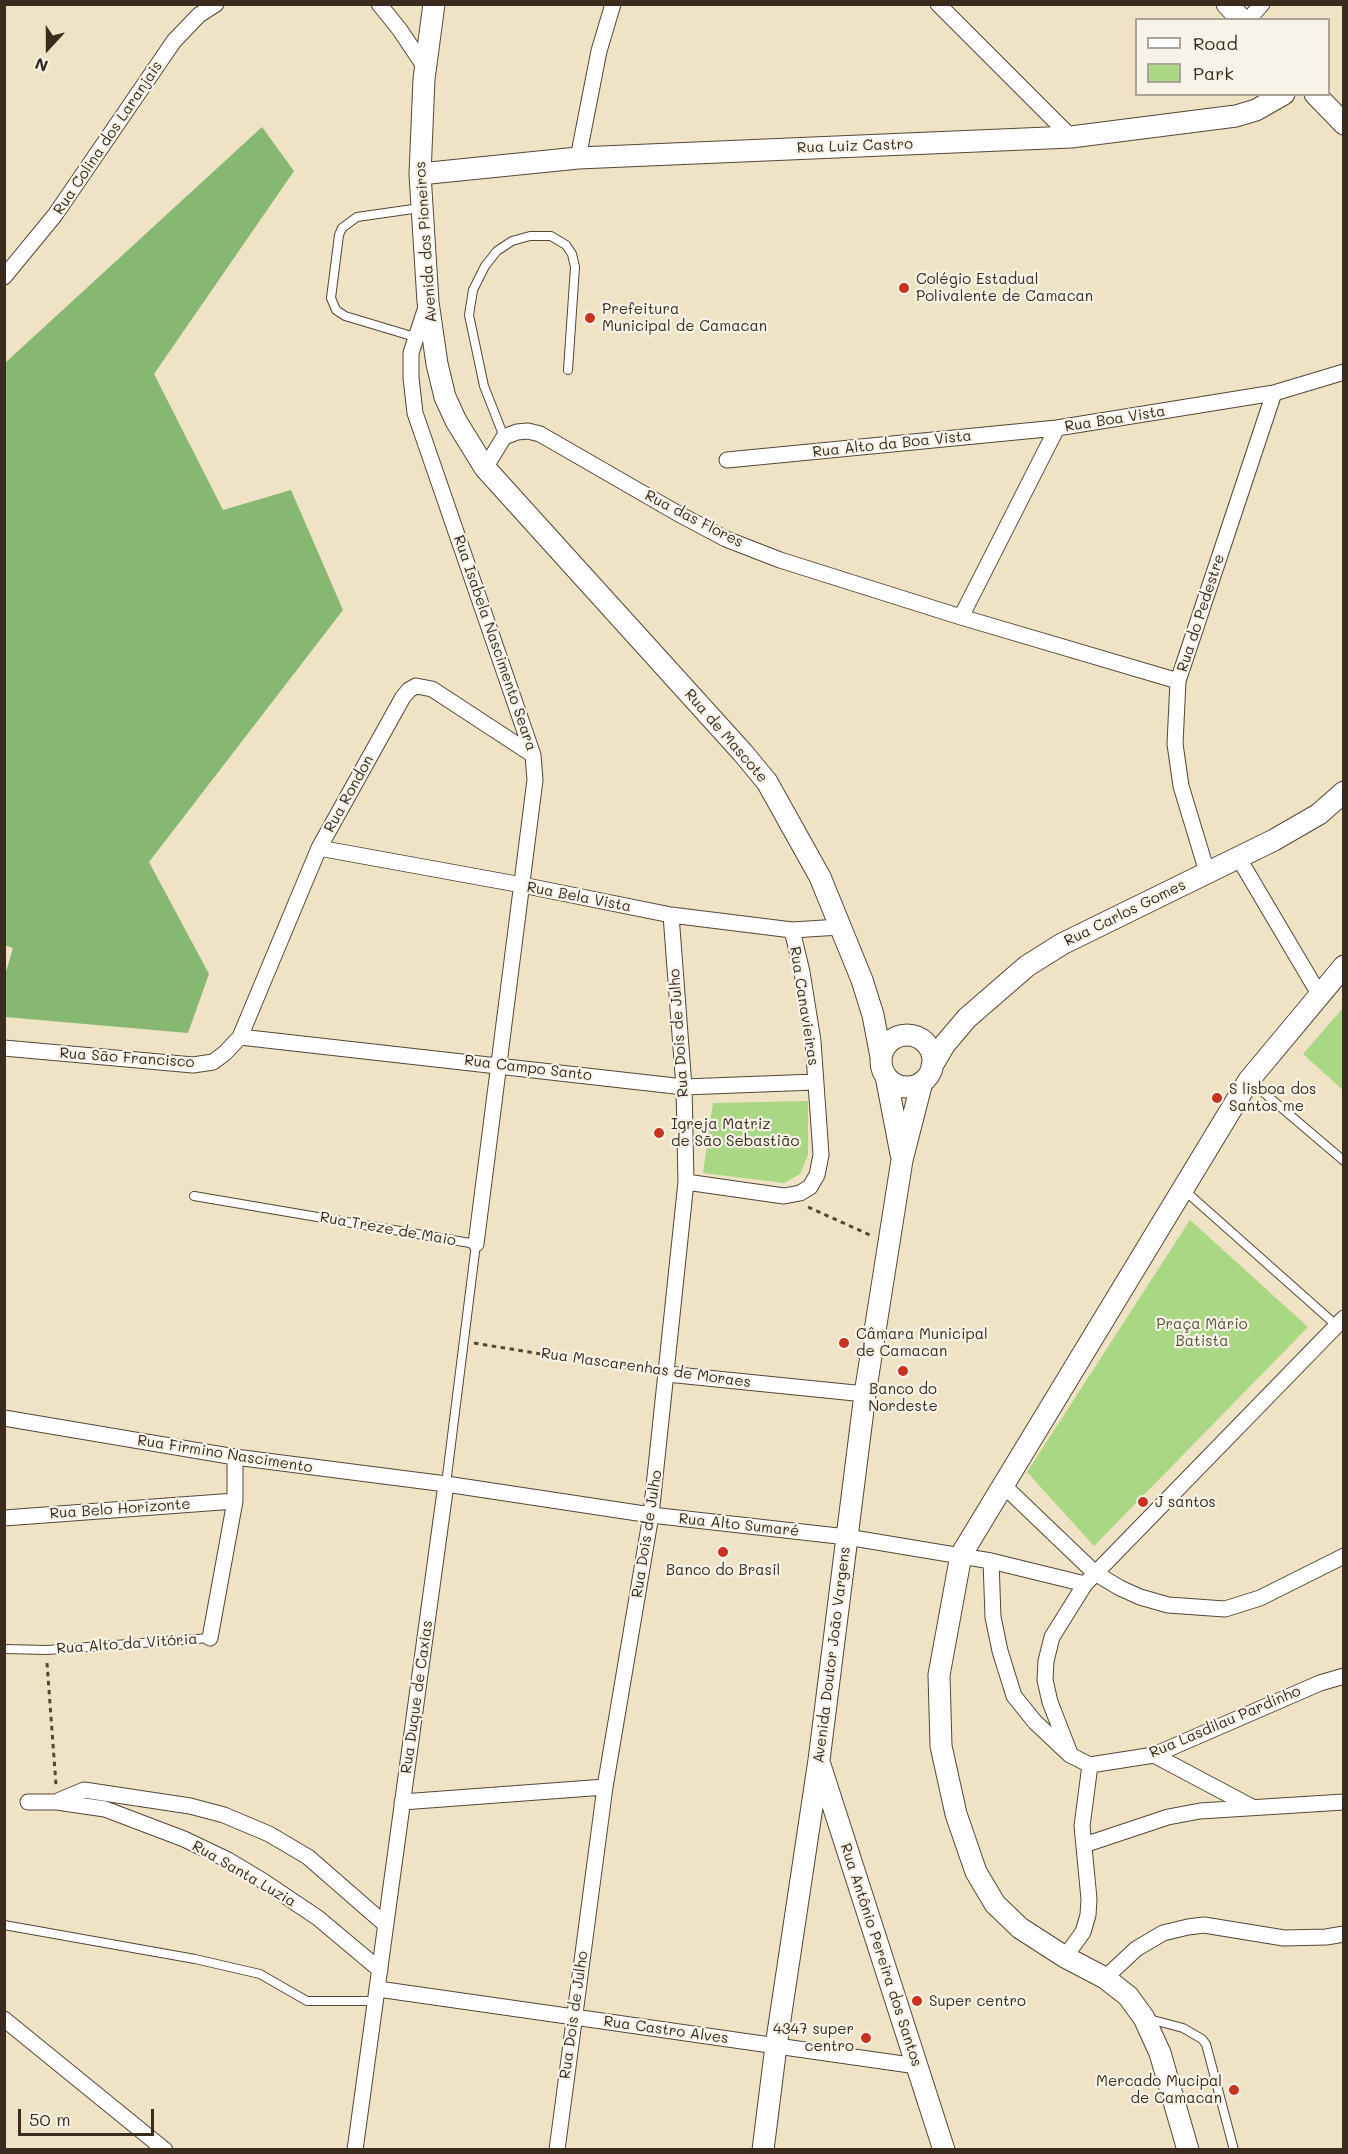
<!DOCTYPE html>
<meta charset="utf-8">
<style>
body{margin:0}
#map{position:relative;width:1348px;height:2154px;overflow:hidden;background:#f0e2c5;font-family:Mali,sans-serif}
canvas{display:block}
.frame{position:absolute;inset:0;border:6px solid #3b2a1e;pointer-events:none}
.legend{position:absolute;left:1135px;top:18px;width:195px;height:78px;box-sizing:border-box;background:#f7f3e8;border:2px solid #aca397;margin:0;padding:8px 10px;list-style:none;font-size:18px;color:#3b2a1e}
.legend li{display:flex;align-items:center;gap:12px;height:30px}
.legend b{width:30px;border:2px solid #aca397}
.north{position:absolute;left:18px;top:18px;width:60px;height:60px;-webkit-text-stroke:4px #f7f3e8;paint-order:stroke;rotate:201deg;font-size:16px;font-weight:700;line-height:24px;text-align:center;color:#3b2a1e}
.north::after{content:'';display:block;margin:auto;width:21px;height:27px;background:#3b2a1e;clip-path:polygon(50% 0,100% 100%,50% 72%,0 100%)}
.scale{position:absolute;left:18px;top:2109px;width:136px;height:27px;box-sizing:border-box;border:3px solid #3b2a1e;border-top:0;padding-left:8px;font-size:18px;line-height:21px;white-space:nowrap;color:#3b2a1e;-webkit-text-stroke:4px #f7f3e8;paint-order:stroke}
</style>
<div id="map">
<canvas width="1348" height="2154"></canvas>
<div class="frame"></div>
<ul class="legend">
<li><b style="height:8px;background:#fff"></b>Road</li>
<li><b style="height:16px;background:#a9d784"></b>Park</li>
</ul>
<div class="north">N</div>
<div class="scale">50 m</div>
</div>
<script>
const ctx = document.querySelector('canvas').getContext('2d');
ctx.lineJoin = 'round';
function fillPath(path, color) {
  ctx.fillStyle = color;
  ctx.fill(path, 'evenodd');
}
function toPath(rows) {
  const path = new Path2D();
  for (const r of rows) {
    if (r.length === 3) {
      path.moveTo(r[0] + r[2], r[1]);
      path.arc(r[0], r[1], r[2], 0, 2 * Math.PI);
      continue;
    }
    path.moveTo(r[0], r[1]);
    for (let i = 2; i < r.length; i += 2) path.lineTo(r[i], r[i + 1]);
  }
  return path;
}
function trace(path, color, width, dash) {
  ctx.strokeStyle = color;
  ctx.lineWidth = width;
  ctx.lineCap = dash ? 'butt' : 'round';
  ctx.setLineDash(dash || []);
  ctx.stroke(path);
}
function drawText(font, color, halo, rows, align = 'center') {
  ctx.font = font + ' Mali,sans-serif';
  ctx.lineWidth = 4.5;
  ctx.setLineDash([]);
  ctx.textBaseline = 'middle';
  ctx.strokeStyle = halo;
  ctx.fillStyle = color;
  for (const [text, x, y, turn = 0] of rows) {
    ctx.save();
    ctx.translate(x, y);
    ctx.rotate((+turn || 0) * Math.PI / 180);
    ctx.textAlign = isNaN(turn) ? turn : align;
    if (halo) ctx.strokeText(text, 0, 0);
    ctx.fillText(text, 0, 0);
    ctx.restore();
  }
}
const green = toPath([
 [1343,1008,1343,1090,1303,1054],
 [808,1101,808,1155,800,1174,784,1183,703,1173,713,1103],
 [1190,1220,1308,1327,1094,1546,1027,1472]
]);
const forest = toPath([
 [262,127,294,171,154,374,223,510,291,490,343,610,149,862,209,974,188,1033,5,1017,5,975,13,948,4,945,5,363]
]);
const path = toPath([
 [808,1207,870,1235],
 [474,1343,651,1372],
 [47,1663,56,1785]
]);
const lane = toPath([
 [415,337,345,316,336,310,331,298,339,235,342,228,357,217,420,208],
 [504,437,484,386,469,315,473,290,485,266,497,251,512,241,530,236,551,236,566,245,572,254,575,267,568,370],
 [1250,1081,1344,1161],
 [1183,1189,1336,1325],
 [194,1196,476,1244,446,1484],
 [4,1649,47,1650,210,1638],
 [4,1925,195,1959,260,1974,307,2001,375,2001],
 [1149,2019,1183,2028,1202,2039,1206,2044,1234,2150]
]);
const street = toPath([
 [379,4,400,30,426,69],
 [938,4,1071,137],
 [1248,20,1262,4],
 [578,158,599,51,613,4],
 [4,277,55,215,174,41,199,15,216,4],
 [427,304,411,353,411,378,415,413,533,755,535,780,476,1244],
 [727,460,1057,428,1274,393,1344,372],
 [485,468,504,437,517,432,528,431,540,434,677,513,726,539,780,560,961,617,1178,681],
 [961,617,1057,428],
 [319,848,522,885,671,915,792,930,840,927],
 [1238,857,1319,994],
 [1207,872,1181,786,1175,744,1178,681,1274,393],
 [240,1037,684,1087,815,1082],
 [4,1048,193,1065,213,1062,225,1053,240,1037,319,848,403,697,409,690,416,686,432,689,533,755],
 [686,1182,784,1196,800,1193,810,1187,817,1175,821,1155,813,1041,802,972,792,930],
 [667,1374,865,1394],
 [4,1418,235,1457,446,1484,651,1515,847,1537,991,1561,993,1617,1000,1651,1014,1696,1035,1722,1070,1755,1090,1765,1154,1755,1320,1683,1344,1676],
 [1003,1485,1095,1573,1120,1588,1140,1597,1168,1605,1225,1609,1260,1598,1344,1556],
 [4,1518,235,1501],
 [991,1561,1085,1584],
 [210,1638,235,1501,235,1457],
 [1069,1751,1050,1702,1045,1680,1046,1661,1052,1637,1085,1584,1344,1318],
 [1154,1755,1252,1807],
 [60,1800,84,1790,190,1806,224,1815,269,1834,308,1857,386,1925],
 [28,1802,57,1802,105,1809,184,1839,228,1860,263,1881,318,1918,380,1970],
 [402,1802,605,1787],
 [1084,1845,1168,1817,1200,1811,1344,1802],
 [1065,1957,1083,1932,1088,1915,1089,1899,1082,1826,1090,1765],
 [1105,1978,1136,1949,1163,1933,1188,1927,1204,1925,1284,1938,1326,1937,1344,1934],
 [378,1989,917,2066],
 [4,2019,165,2150],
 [355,2150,446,1484],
 [557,2150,605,1787,651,1515,686,1182,684,1087,671,915]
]);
const secondary = toPath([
 [434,4,424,79,420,174,428,302,437,364,445,397,456,421,485,468,743,753,767,782,820,877,862,980,873,1015,881,1057],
 [1227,4,1242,20],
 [1315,94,1344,124],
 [420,174,578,158,1071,137,1236,116,1256,110,1284,94],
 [907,1061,26],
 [932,1066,945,1044,967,1018,1027,966,1062,944,1274,840,1319,814,1344,792],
 [886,1076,901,1154],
 [820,1765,944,2150],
 [763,2150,776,2046,819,1760,865,1394,902,1160,922,1082],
 [1188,2150,1160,2053,1144,2018,1128,1996,1105,1978,1065,1957,1020,1928,995,1904,976,1872,956,1814,941,1746,939,1675,961,1555,1249,1080,1344,966]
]);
const markers = [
 [904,288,6,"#c8321e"],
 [590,318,6,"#c8321e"],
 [1217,1098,6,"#c8321e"],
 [659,1133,6,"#c8321e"],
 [844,1343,6,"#c8321e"],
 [903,1371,6,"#c8321e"],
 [1143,1502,6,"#c8321e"],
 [723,1552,6,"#c8321e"],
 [917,2001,6,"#c8321e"],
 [866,2038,6,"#c8321e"],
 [1234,2090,6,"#c8321e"]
];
const streetNames = [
 ["Rua Colina dos Laranjais",108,138,-56],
 ["Rua Luiz Castro",855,146,-2],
 ["Avenida dos Pioneiros",426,242,-94],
 ["Rua Boa Vista",1115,419,-9],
 ["Rua Alto da Boa Vista",892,444,-6],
 ["Rua das Flores",694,519,27],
 ["Rua do Pedestre",1201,613,-72],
 ["Rua Isabela Nascimento Seara",495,643,71],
 ["Rua de Mascote",726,736,49],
 ["Rua Rondon",349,794,-61],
 ["Rua Bela Vista",579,897,11],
 ["Rua Carlos Gomes",1125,913,-26],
 ["Rua Canavieiras",804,1006,81],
 ["Rua Dois de Julho",679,1033,-94],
 ["Rua São Francisco",127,1058,4],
 ["Rua Campo Santo",528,1068,7],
 ["Rua Treze de Maio",388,1229,10],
 ["Rua Mascarenhas de Moraes",646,1368,8],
 ["Rua Firmino Nascimento",225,1454,9],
 ["Rua Belo Horizonte",120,1509,-4],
 ["Rua Alto Sumaré",739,1525,6],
 ["Rua Dois de Julho",647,1534,-81],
 ["Rua Alto da Vitória",127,1644,-4],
 ["Avenida Doutor João Vargens",832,1655,-83],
 ["Rua Duque de Caxias",417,1697,-82],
 ["Rua Lasdilau Pardinho",1225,1722,-23],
 ["Rua Santa Luzia",244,1874,30],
 ["Rua Antônio Pereira dos Santos",881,1955,72],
 ["Rua Dois de Julho",574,2015,-82],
 ["Rua Castro Alves",666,2030,8]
];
const poiNames = [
 ["Colégio Estadual",916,279],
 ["Polivalente de Camacan",916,296],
 ["Prefeitura",602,309],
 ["Municipal de Camacan",602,326],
 ["S lisboa dos",1229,1089],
 ["Santos me",1229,1106],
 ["Igreja Matriz",671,1124],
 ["de São Sebastião",671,1141],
 ["Câmara Municipal",856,1334],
 ["de Camacan",856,1351],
 ["Banco do",903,1389,"center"],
 ["Nordeste",903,1406,"center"],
 ["J santos",1155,1502],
 ["Banco do Brasil",723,1570,"center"],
 ["Super centro",929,2001],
 ["4347 super",854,2029,"right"],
 ["centro",854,2046,"right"],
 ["Mercado Mucipal",1222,2081,"right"],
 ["de Camacan",1222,2098,"right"]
];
const parkNames = [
 ["Praça Mário",1202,1324],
 ["Batista",1202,1341]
];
fillPath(green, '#a9d784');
fillPath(forest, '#86b872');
trace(lane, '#564637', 10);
trace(street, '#564637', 17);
trace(secondary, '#564637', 23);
trace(path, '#564637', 3, [4.5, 4.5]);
trace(lane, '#fff', 8);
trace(street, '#fff', 15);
trace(secondary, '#fff', 21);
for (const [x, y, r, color] of markers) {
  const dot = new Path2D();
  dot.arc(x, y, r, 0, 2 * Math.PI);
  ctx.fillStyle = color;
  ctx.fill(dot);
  trace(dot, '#f7f3e8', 2);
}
drawText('15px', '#3b2a1e', '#f7f3e8', streetNames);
drawText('15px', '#3b2a1e', '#f7f3e8', poiNames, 'left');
drawText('15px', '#565538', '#f7f3e8', parkNames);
</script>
